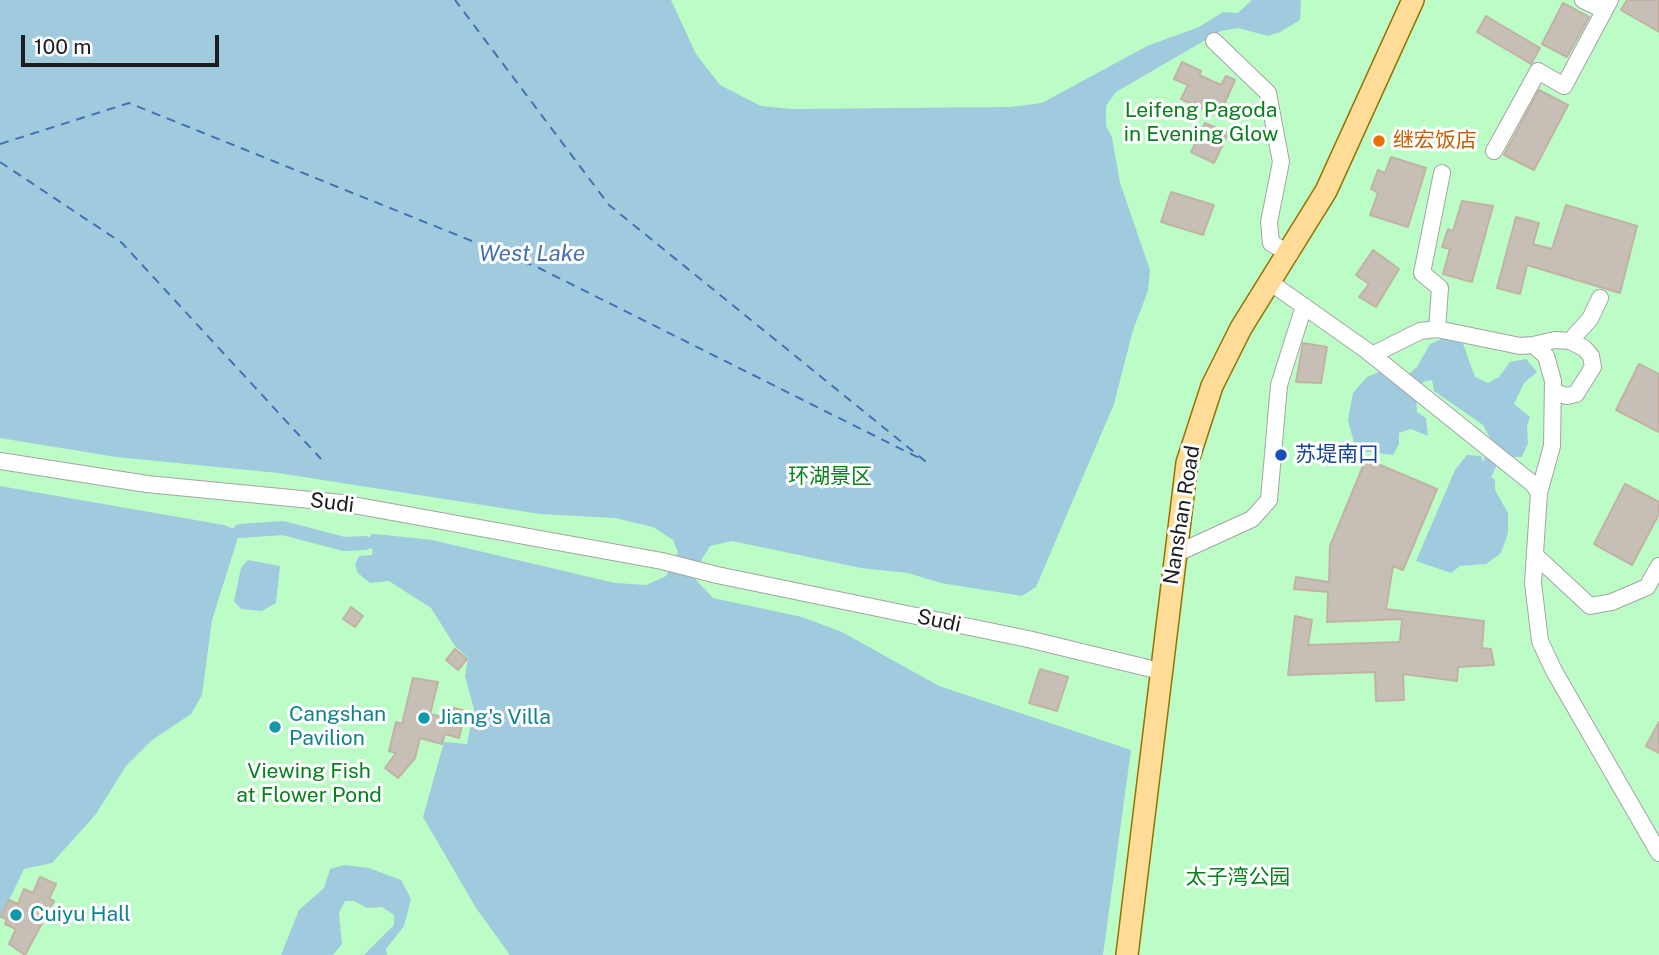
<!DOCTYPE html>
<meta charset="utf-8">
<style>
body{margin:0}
#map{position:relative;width:1659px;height:955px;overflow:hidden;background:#efece2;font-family:"Public Sans",sans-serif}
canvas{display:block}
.scale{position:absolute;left:21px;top:35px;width:198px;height:32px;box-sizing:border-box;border:4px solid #1d1d1d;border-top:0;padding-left:9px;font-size:21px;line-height:24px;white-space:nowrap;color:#1d1d1d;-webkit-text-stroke:5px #fff;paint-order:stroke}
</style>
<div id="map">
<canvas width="1659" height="955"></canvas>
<div class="scale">100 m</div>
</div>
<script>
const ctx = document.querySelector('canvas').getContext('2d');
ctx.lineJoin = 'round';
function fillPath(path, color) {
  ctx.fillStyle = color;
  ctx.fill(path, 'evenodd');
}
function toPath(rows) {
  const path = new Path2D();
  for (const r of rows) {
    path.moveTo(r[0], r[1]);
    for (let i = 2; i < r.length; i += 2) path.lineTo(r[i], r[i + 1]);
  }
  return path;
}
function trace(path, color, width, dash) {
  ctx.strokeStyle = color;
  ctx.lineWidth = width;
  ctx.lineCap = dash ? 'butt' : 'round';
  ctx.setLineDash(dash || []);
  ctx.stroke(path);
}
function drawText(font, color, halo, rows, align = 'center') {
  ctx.font = font + ' "Public Sans","Noto Sans SC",sans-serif';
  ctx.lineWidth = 6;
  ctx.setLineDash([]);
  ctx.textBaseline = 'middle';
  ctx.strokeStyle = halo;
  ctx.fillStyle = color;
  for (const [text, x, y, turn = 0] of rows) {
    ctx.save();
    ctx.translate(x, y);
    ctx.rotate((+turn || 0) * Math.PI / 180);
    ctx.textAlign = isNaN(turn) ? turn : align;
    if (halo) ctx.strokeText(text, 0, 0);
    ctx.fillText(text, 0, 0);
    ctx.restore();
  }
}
const park = toPath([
 [0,0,1659,0,1659,955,0,955]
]);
const water = toPath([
 [0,0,671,0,696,54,720,85,761,106,793,109,1011,107,1042,103,1147,46,1199,27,1223,12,1238,13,1252,0,1301,0,1300,20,1280,32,1268,36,1238,28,1221,31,1116,92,1106,106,1106,126,1112,137,1120,183,1150,270,1148,291,1133,330,1114,404,1036,587,1022,596,941,583,908,573,861,568,732,541,710,546,702,559,696,580,713,598,802,617,842,632,939,686,1131,750,1103,955,510,955,476,908,423,817,444,742,467,744,474,709,465,676,468,658,455,646,431,608,389,581,370,583,358,573,355,565,359,556,372,555,373,550,365,543,372,534,385,535,432,540,615,583,646,585,666,576,678,552,673,540,653,527,615,518,540,514,278,473,116,457,0,438],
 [1448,336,1461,338,1475,377,1488,383,1499,377,1510,362,1526,359,1537,372,1524,383,1514,404,1530,417,1527,426,1528,443,1522,457,1511,457,1496,449,1483,425,1434,391,1432,380,1423,382,1416,396,1417,412,1426,418,1428,436,1411,429,1399,433,1399,444,1393,455,1356,450,1348,420,1353,393,1367,377,1386,369,1401,381,1417,367,1430,344],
 [1467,455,1481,456,1486,472,1495,480,1495,490,1508,513,1508,533,1501,553,1486,564,1460,566,1451,573,1416,561,1455,470],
 [0,486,224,525,240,531,212,620,202,695,191,714,152,740,126,766,96,814,52,863,24,869,0,919],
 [248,560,280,566,276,603,262,611,241,609,234,601,241,568],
 [344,865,369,868,401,880,411,899,404,926,386,949,387,955,364,955,394,925,394,915,382,907,367,908,354,901,345,901,339,913,342,944,333,955,281,955,299,910,324,888,330,869]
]);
const canal = toPath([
 [1486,472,1496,449],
 [240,531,283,528,344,544,365,543]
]);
const ferry = toPath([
 [0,144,129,103,539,268,925,461,609,205,455,0],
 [0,162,122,243,321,459]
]);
const building = toPath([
 [1627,0,1659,0,1659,32,1621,10,1627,0],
 [1563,3,1589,17,1567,57,1542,44,1563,3],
 [1486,16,1540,48,1531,64,1477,32,1486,16],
 [1182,62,1201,71,1199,75,1221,85,1226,76,1235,80,1219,116,1181,99,1188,85,1174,79,1182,62],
 [1539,90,1568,105,1534,170,1504,155,1539,90],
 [1205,123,1228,133,1214,163,1191,152,1205,123],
 [1391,157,1426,168,1408,227,1370,215,1378,193,1371,189,1378,170,1385,173,1391,157],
 [1171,192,1214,205,1203,235,1161,222,1171,192],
 [1462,201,1493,206,1472,282,1443,274,1450,249,1442,247,1448,229,1453,231,1462,201],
 [1566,205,1637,226,1620,293,1527,265,1520,294,1497,288,1516,217,1539,223,1533,244,1552,249,1566,205],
 [1373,250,1399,269,1376,307,1359,297,1369,284,1356,275,1373,250],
 [1303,343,1327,347,1321,383,1296,382,1303,343],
 [1639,364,1659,374,1659,432,1616,410,1639,364],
 [1366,459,1437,489,1403,570,1393,566,1386,609,1484,621,1482,648,1491,649,1494,665,1458,667,1457,681,1403,674,1404,700,1376,701,1375,672,1288,675,1295,616,1312,620,1308,645,1400,642,1402,619,1327,622,1328,592,1294,589,1296,577,1329,582,1330,546,1366,459],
 [1625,484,1659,502,1659,514,1632,565,1594,544,1625,484],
 [351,607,363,616,355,627,343,619,351,607],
 [455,649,467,659,458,670,446,660,455,649],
 [1040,669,1068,677,1057,711,1029,703,1040,669],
 [413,678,438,682,430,714,451,719,454,708,465,711,459,738,445,734,442,744,420,738,415,758,398,778,385,768,396,753,389,751,396,722,402,724,413,678],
 [1659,722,1659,753,1646,746,1659,722],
 [40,877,56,884,49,899,54,901,25,955,9,944,16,929,5,924,7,919,1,917,9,900,18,904,24,889,33,893,40,877]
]);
const minor = toPath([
 [1583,0,1604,10],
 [1214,41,1268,93,1281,162,1269,222,1271,243,1290,254],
 [1494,151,1538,71,1564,86,1610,0],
 [1271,283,1366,350,1533,484,1539,493,1533,583,1540,641,1554,671,1659,853],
 [1437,329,1440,288,1422,273,1442,173],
 [1570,341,1590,319,1600,298],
 [1533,345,1555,340,1570,341,1584,348,1591,356,1593,367,1576,394,1567,396,1553,392],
 [1372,355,1420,331,1437,329,1520,346,1533,345,1546,356,1553,381,1552,446,1539,493],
 [0,461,147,484,342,503,662,561,717,575,1028,639,1160,671],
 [1175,551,1184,550,1252,519,1269,500,1279,385,1304,306],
 [1535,555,1590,606,1612,602,1647,587,1659,566]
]);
const major = toPath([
 [1127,955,1187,463,1212,386,1241,328,1326,191,1413,0]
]);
const markers = [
 [1379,141,7,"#e8710a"],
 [1281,455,7,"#1a4fb4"],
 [424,718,7,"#0f9aa8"],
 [275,727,7,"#0f9aa8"],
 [16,915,7,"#0f9aa8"]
];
const parkNames = [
 ["Leifeng Pagoda",1201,111],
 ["in Evening Glow",1201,135],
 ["环湖景区",830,477],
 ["Viewing Fish",309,772],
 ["at Flower Pond",309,796],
 ["太子湾公园",1238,878]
];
const foodNames = [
 ["继宏饭店",1393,141]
];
const transitNames = [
 ["苏堤南口",1295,455]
];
const streetNames = [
 ["Sudi",332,503,7],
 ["Nanshan Road",1182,515,-81],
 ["Sudi",939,621,12]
];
const cultureNames = [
 ["Cangshan",289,715],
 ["Pavilion",289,739],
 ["Jiang's Villa",438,718],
 ["Cuiyu Hall",30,915]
];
const waterNames = [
 ["West Lake",532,254]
];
fillPath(park, '#bcfcc7');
fillPath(water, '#a0cbdf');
trace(canal, '#a0cbdf', 14);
trace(ferry, '#4571b1', 2, [9, 7]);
fillPath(building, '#c7bfb5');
trace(building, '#c1b3a4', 2);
trace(minor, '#a4a4a4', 18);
trace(major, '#967200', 24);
trace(minor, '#fff', 16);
trace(major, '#ffdc97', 21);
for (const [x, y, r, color] of markers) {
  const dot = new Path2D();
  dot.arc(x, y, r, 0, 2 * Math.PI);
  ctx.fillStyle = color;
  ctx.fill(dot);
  trace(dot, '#fff', 2.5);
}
drawText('21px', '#06811b', '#fff', parkNames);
drawText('21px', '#c56008', '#fff', foodNames, 'left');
drawText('21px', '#164399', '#fff', transitNames, 'left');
drawText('21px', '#1d1d1d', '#fff', streetNames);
drawText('21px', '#0d838f', '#fff', cultureNames, 'left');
drawText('italic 23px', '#4571b1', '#fff', waterNames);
</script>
